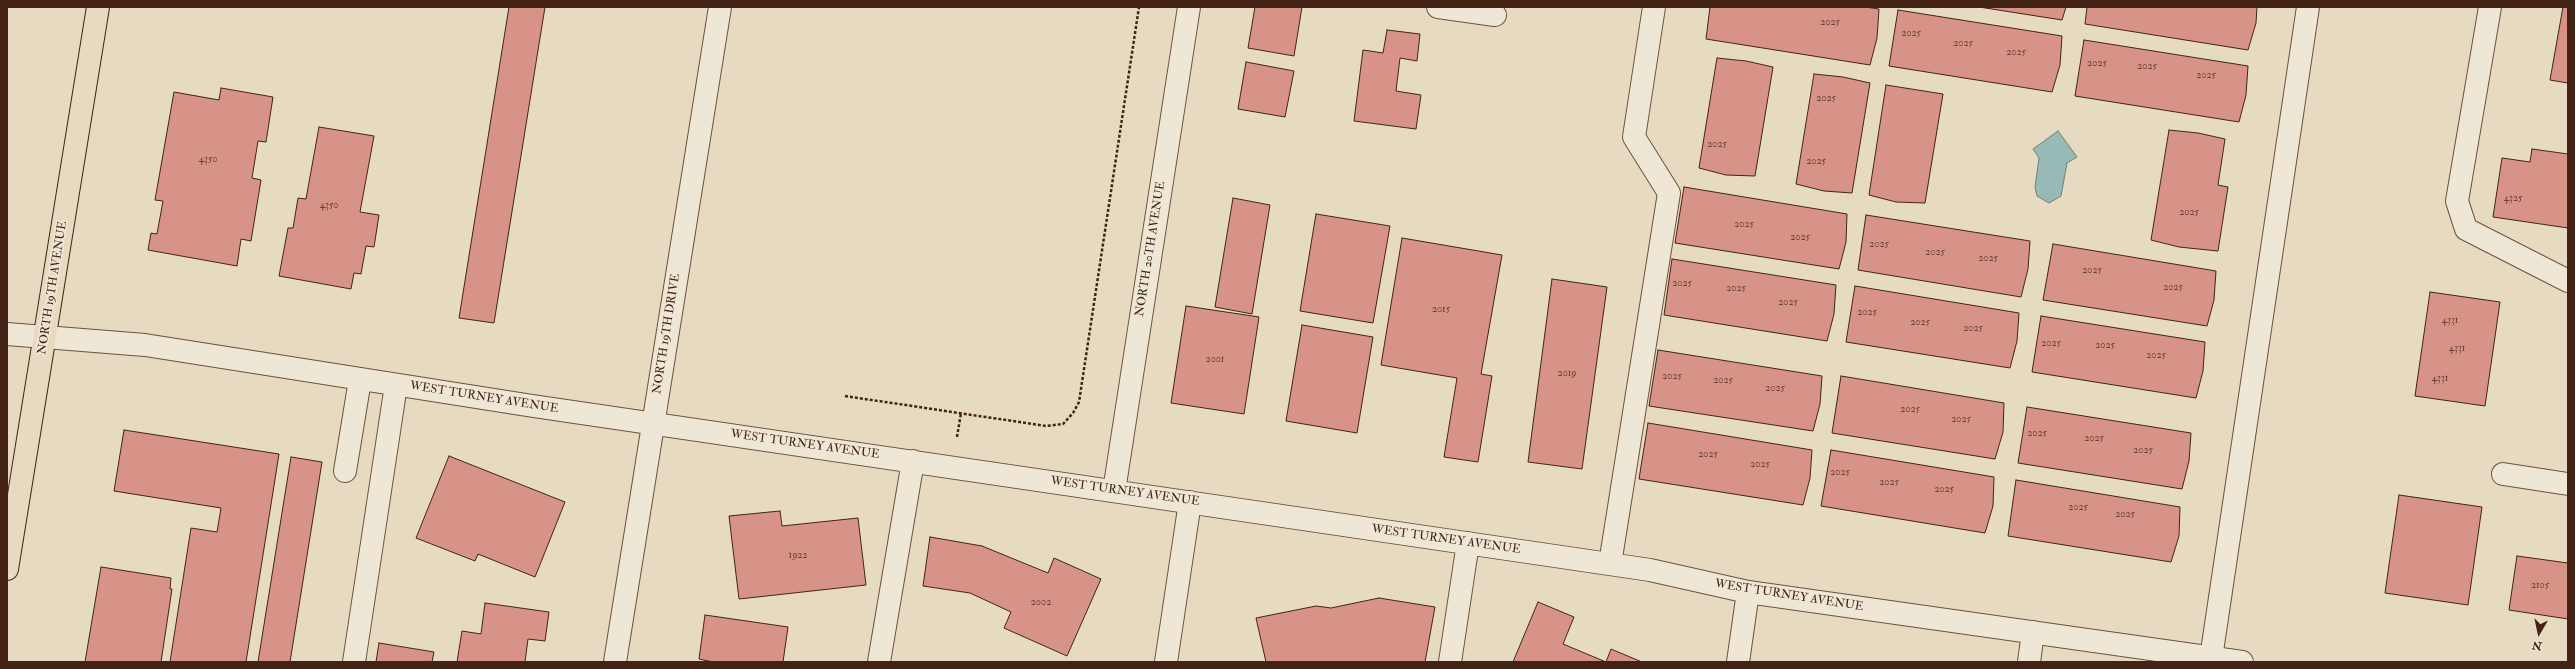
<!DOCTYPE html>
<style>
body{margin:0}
#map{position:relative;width:2575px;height:669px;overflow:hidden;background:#e6dac0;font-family:"IM FELL Double Pica",serif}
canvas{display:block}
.frame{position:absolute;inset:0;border:8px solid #432414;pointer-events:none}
.north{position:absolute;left:2519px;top:613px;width:40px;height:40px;-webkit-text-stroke:3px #efe7d6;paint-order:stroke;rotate:189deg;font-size:11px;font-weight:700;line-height:16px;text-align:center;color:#432414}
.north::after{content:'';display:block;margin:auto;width:14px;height:18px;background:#432414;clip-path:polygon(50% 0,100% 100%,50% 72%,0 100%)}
</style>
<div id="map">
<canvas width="2575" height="669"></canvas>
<div class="frame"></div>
<div class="north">N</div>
</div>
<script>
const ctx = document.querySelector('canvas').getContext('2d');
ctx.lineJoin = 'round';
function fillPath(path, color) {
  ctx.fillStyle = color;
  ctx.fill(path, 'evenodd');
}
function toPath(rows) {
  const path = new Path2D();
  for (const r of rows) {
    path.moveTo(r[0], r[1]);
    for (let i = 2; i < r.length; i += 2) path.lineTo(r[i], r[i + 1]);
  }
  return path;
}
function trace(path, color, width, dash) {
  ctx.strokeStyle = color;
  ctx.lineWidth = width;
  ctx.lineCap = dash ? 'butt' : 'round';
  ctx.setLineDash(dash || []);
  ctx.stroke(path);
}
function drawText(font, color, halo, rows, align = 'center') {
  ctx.font = font + ' "IM FELL Double Pica",serif';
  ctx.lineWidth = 3.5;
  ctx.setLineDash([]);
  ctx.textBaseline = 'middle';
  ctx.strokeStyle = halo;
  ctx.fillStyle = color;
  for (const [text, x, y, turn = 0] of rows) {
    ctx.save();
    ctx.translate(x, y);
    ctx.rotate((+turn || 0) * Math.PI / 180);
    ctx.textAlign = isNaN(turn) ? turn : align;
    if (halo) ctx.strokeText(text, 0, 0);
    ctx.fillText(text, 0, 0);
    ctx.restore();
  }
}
const water = toPath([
 [2058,131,2077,157,2067,163,2061,196,2049,203,2037,196,2035,187,2039,158,2033,149,2058,131]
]);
const building = toPath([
 [509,7,545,7,494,323,459,318,509,7],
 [1255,7,1302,7,1294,56,1248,48,1255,7],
 [1710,7,1865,7,1879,9,1877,38,1870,65,1706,39,1710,7],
 [1979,7,2066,7,2062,20,1979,7],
 [2087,7,2257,7,2256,23,2248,50,2085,24,2087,7],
 [2563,7,2568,7,2568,83,2550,80,2563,7],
 [1898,10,2062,36,2060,65,2052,92,1889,66,1898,10],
 [1387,30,1420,34,1417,61,1400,58,1396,91,1421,95,1416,129,1354,121,1363,50,1383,53,1387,30],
 [2084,40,2248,66,2246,95,2239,122,2075,96,2084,40],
 [1717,58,1746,61,1773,67,1755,176,1726,175,1699,168,1717,58],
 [1246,62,1294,71,1285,117,1238,109,1246,62],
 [1814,74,1843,77,1870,83,1852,193,1824,191,1796,184,1814,74],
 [1886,85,1943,94,1925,203,1896,202,1869,195,1886,85],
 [221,88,273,97,266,142,258,141,252,178,261,180,251,241,241,239,237,266,148,250,151,233,157,234,163,201,155,200,174,92,219,100,221,88],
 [319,127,374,136,360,212,379,215,374,247,366,246,361,274,354,273,351,289,279,276,288,228,293,228,298,198,306,199,319,127],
 [2169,130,2198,133,2225,139,2218,185,2228,187,2218,251,2179,247,2151,240,2169,130],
 [2532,149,2568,154,2568,228,2493,217,2502,158,2530,162,2532,149],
 [1684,187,1847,214,1846,242,1839,269,1675,243,1684,187],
 [1233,198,1270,205,1252,314,1215,307,1233,198],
 [1316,214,1390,226,1373,323,1300,311,1316,214],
 [1866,215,2030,241,2028,269,2021,297,1858,270,1866,215],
 [1402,238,1502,255,1481,374,1492,376,1478,462,1444,457,1457,378,1381,365,1402,238],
 [2053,244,2216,271,2214,300,2207,326,2043,300,2053,244],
 [1672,259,1836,285,1834,314,1827,341,1664,315,1672,259],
 [1552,279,1607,287,1582,469,1528,462,1552,279],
 [1855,286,2019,313,2017,341,2010,368,1846,342,1855,286],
 [2430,292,2500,302,2485,406,2415,396,2430,292],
 [1186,306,1259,317,1244,414,1171,403,1186,306],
 [2041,316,2205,342,2203,371,2196,398,2032,372,2041,316],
 [1302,325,1373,337,1357,433,1286,421,1302,325],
 [1658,350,1822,376,1820,404,1813,431,1649,406,1658,350],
 [1841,376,2004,403,2003,432,1995,459,1832,433,1841,376],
 [2027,407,2191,433,2189,461,2182,489,2018,463,2027,407],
 [1648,423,1812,450,1810,478,1803,505,1639,479,1648,423],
 [124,430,279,454,246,662,170,662,191,528,217,532,221,508,114,491,124,430],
 [1831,450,1994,477,1993,506,1985,533,1821,506,1831,450],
 [449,456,565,502,535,577,478,554,475,561,416,538,449,456],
 [291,457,322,462,290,662,258,662,291,457],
 [2016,480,2180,507,2179,536,2171,562,2008,536,2016,480],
 [2399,495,2482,507,2468,605,2385,593,2399,495],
 [780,511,782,526,858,518,866,585,739,599,729,516,780,511],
 [930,537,982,546,1048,573,1054,558,1101,579,1067,656,1004,628,1011,612,970,593,923,586,930,537],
 [2517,556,2568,563,2568,619,2509,610,2517,556],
 [101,567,171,578,170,589,172,589,161,662,85,662,101,567],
 [1379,598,1435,607,1425,662,1266,662,1256,618,1316,606,1331,608,1379,598],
 [1538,602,1574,617,1563,644,1606,662,1611,649,1642,662,1513,662,1538,602],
 [485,603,549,612,545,641,528,639,525,662,457,662,462,631,481,634,485,603],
 [705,615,788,627,783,662,713,662,699,659,705,615],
 [379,643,434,652,432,662,376,662,379,643]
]);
const path = toPath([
 [845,396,1046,426,1063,424,1073,413,1079,402,1139,7],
 [957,437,961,413]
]);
const minor = toPath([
 [1438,7,1495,15],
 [2490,7,2457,201,2466,229,2568,281],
 [7,334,145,345,533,406,1650,570,1748,592,2242,662],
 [345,471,360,380],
 [2503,474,2568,484],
 [1114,491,1189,7],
 [1610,564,1669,193,1634,137,1654,7],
 [2211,658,2308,7],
 [354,662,396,385],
 [615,662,720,7],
 [879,662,913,461],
 [1166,662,1190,502],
 [1450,662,1468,543],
 [1738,662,1748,592],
 [2029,662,2033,632]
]);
const major = toPath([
 [7,569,98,7]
]);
const numberNames = [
 ["2025",1830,23],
 ["2025",1911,34],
 ["2025",1963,44],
 ["2025",2016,53],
 ["2025",2097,64],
 ["2025",2147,67],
 ["2025",2206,76],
 ["2025",1826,99],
 ["2025",1717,145],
 ["4350",208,160],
 ["2025",1816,162],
 ["4325",2513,199],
 ["4350",329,206],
 ["2025",2189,213],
 ["2025",1744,225],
 ["2025",1800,238],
 ["2025",1879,245],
 ["2025",1935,253],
 ["2025",1988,259],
 ["2025",2092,271],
 ["2025",1682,284],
 ["2025",2173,288],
 ["2025",1736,289],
 ["2025",1788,303],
 ["2015",1441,310],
 ["2025",1867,313],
 ["4331",2450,321],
 ["2025",1920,323],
 ["2025",1973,329],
 ["2025",2051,344],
 ["2025",2105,346],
 ["4331",2457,349],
 ["2025",2156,356],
 ["2001",1215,360],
 ["2019",1567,374],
 ["2025",1672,377],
 ["4331",2440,379],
 ["2025",1723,381],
 ["2025",1775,389],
 ["2025",1910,410],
 ["2025",1961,420],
 ["2025",2037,434],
 ["2025",2094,439],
 ["2025",2143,451],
 ["2025",1708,455],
 ["2025",1760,465],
 ["2025",1840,473],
 ["2025",1889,483],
 ["2025",1944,490],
 ["2025",2078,508],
 ["2025",2125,515],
 ["1922",798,556],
 ["2105",2540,586],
 ["2002",1041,603]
];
const streetNames = [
 ["NORTH 20TH AVENUE",1151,249,-81],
 ["NORTH 19TH AVENUE",53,288,-81],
 ["NORTH 19TH DRIVE",667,334,-81],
 ["WEST TURNEY AVENUE",484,398,9],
 ["WEST TURNEY AVENUE",805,445,8],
 ["WEST TURNEY AVENUE",1125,492,8],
 ["WEST TURNEY AVENUE",1446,540,8],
 ["WEST TURNEY AVENUE",1789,596,9]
];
fillPath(water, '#97bab7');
trace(water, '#757e76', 1);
fillPath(building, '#d79387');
trace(building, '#432414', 1);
trace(minor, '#6c523f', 24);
trace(major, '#432414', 24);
trace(path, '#432414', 2.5, [3, 2]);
trace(minor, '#efe7d6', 22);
trace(major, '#e6dac0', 22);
drawText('10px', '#684031', null, numberNames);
drawText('12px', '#432414', '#efe7d6', streetNames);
</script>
